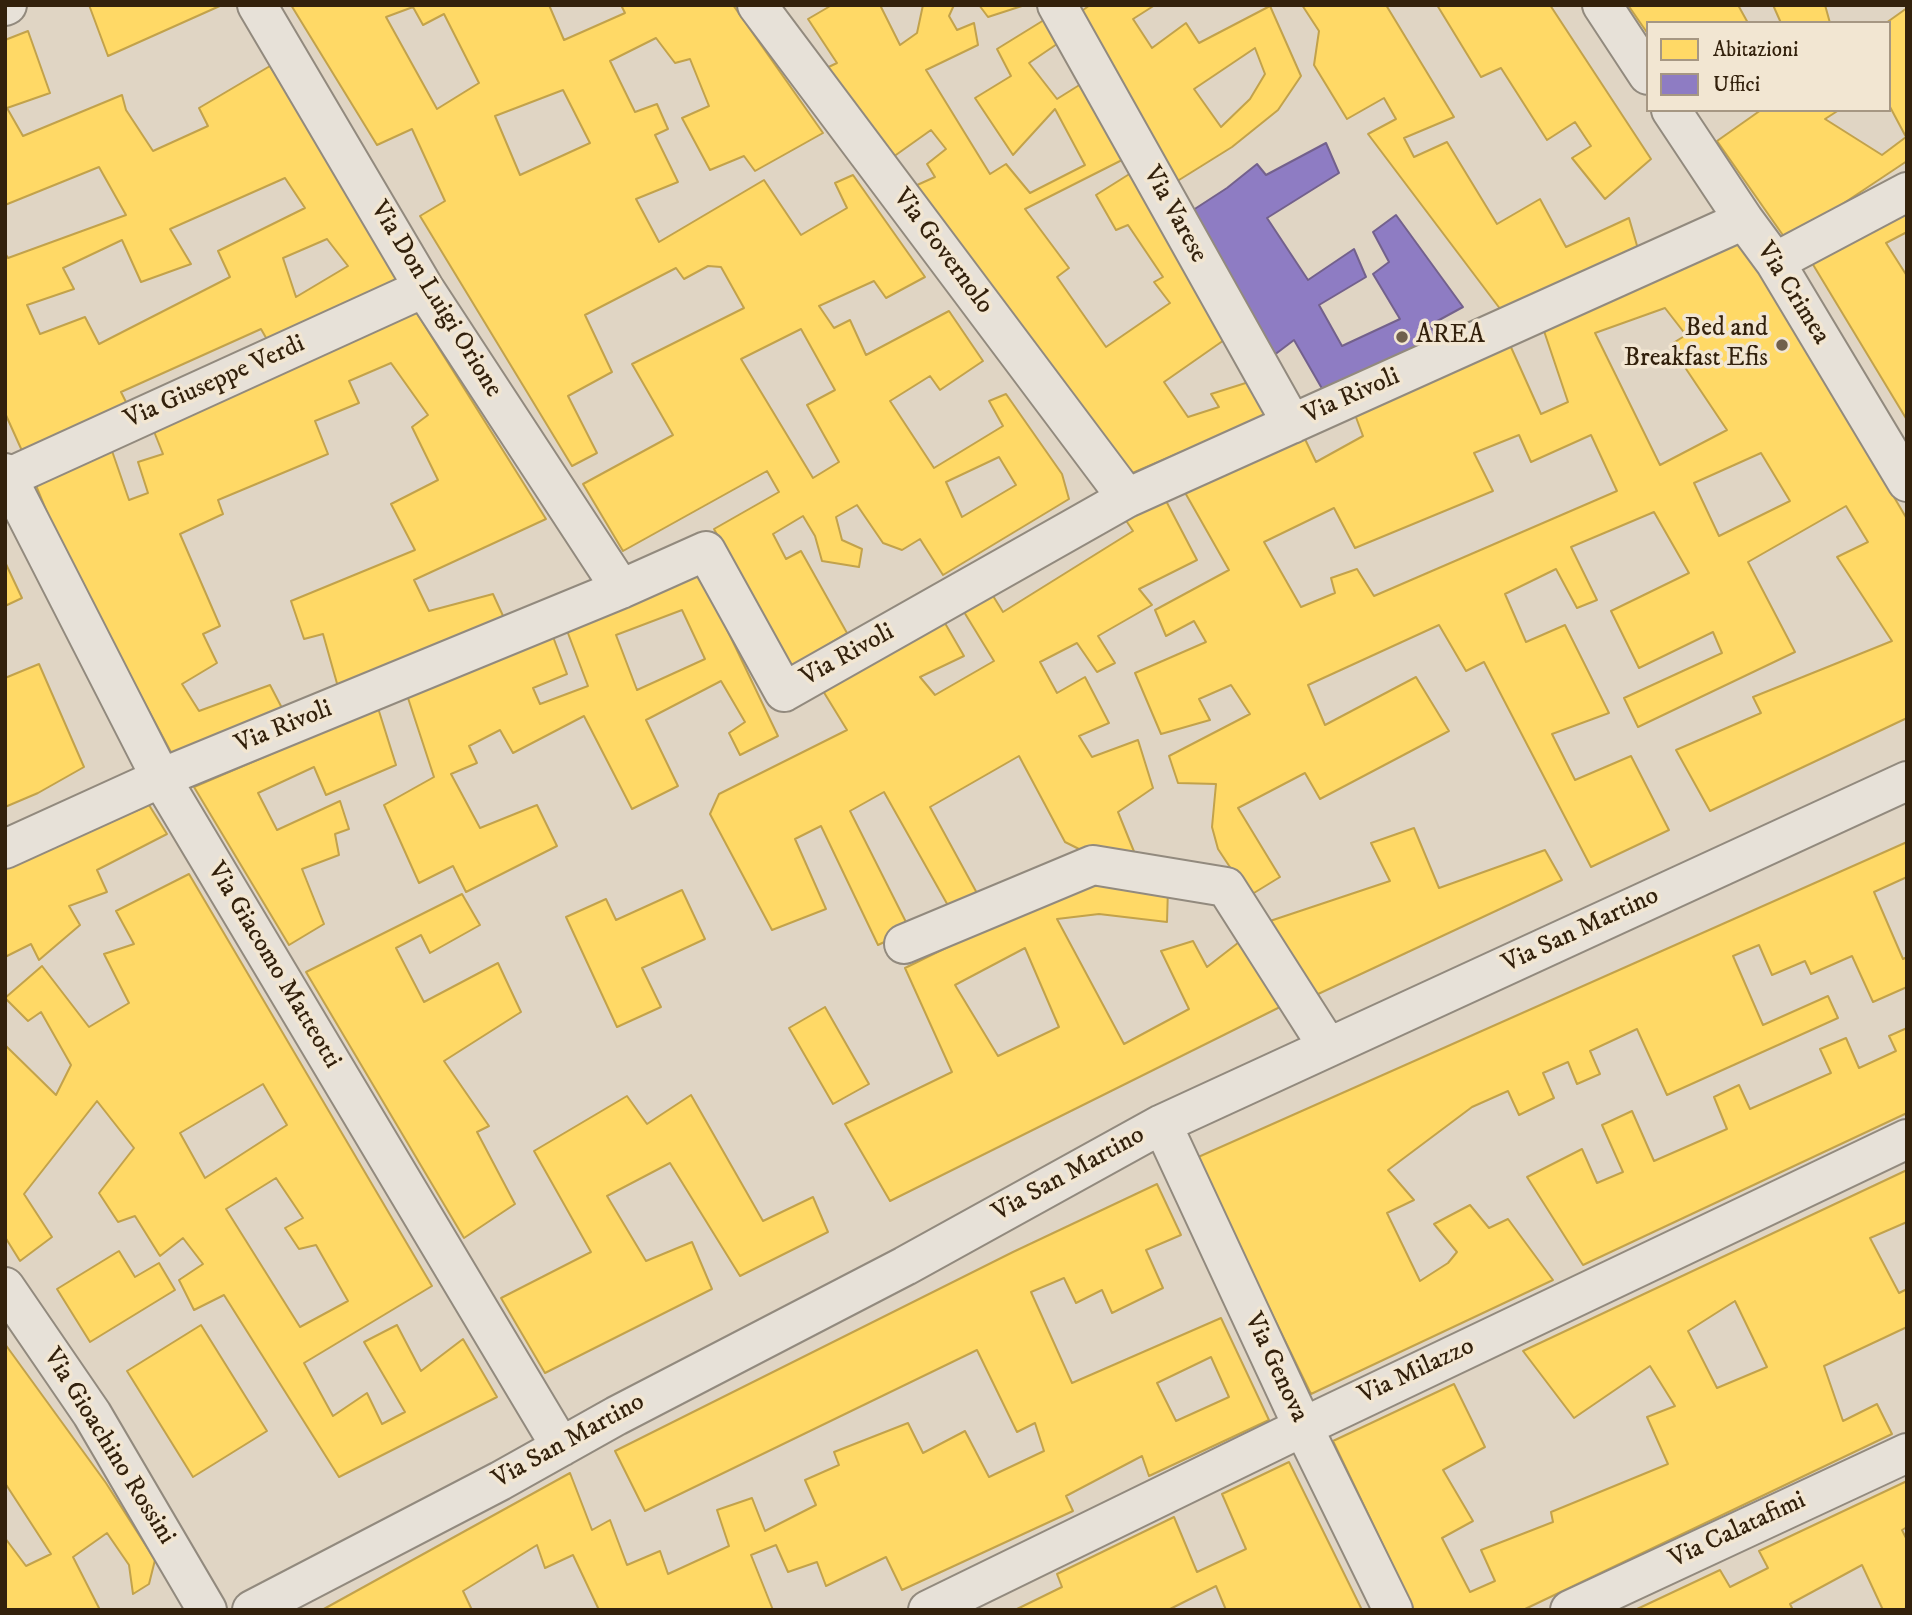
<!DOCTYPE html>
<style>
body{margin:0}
#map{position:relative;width:1912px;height:1615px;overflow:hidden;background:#e0d5c4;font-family:"IM FELL DW Pica",serif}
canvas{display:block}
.frame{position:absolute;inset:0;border:7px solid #33210c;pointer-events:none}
.legend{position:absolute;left:1646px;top:21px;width:245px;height:91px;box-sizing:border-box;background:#f2e6d2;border:2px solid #a69783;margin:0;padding:9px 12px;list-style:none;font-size:21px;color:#33210c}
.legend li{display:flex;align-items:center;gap:14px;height:35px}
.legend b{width:35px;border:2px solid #a69783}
</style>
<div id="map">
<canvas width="1912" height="1615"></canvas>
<div class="frame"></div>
<ul class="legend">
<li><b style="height:19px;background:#ffd966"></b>Abitazioni</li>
<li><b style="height:19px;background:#8e7cc3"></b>Uffici</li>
</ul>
</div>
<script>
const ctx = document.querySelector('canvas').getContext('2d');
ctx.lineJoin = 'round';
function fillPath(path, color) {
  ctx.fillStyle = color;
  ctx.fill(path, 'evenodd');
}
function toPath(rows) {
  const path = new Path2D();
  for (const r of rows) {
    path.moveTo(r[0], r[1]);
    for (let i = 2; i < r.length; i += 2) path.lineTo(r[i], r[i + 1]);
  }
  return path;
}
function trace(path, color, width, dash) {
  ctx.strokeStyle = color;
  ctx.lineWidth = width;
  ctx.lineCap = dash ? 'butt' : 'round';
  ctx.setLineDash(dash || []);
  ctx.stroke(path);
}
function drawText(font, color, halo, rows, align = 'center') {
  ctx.font = font + ' "IM FELL DW Pica",serif';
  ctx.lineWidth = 7;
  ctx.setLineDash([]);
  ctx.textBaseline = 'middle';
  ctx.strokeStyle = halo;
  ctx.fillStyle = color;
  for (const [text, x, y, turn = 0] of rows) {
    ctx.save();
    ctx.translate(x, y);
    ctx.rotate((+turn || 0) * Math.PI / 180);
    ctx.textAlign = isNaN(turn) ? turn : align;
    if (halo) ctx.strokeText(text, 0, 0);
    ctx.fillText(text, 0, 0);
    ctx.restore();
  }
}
const homes = toPath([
 [89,5,222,5,108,56,89,5],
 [291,5,549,5,564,40,625,13,621,5,733,5,823,133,755,171,744,156,710,170,682,118,709,106,690,59,675,63,656,38,610,61,635,112,657,104,668,129,655,135,678,182,636,199,659,242,764,180,801,235,847,208,835,183,853,175,925,277,886,298,874,281,819,306,834,328,850,320,866,355,949,311,983,361,940,390,930,376,890,401,934,468,1003,426,989,401,1006,394,1062,474,1069,499,943,575,920,539,902,550,883,543,857,505,836,517,842,540,862,549,859,567,822,561,815,536,803,516,773,534,786,559,801,551,847,633,788,669,714,529,779,492,767,471,623,551,583,484,673,435,632,364,744,308,721,267,708,266,684,279,676,268,585,315,612,372,568,396,597,453,572,466,420,216,445,201,412,129,377,145,291,5],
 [413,7,423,25,444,14,479,83,437,109,386,17,413,7],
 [563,90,590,143,520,175,495,116,563,90],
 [801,329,835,390,807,405,839,462,813,478,741,359,801,329],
 [999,457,1016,485,962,517,946,482,999,457],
 [832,5,880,5,900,45,917,33,923,5,954,5,949,16,957,30,974,23,978,45,926,70,990,174,1006,164,1030,193,1085,165,1055,109,1013,155,975,98,1011,76,997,49,1044,20,1057,44,1029,63,1057,99,1081,84,1124,159,1025,209,1069,268,1057,277,1106,347,1170,303,1154,282,1163,277,1128,225,1116,230,1096,195,1131,173,1227,338,1164,382,1188,417,1219,407,1211,394,1252,381,1271,414,1116,480,906,190,935,177,927,164,946,149,931,130,886,162,818,72,837,63,808,19,832,5],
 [979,5,1025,5,988,17,979,5],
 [1090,5,1155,5,1133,19,1152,48,1186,23,1199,43,1270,6,1301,76,1278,110,1232,147,1171,185,1079,13,1090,5],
 [1255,48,1265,74,1250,99,1221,127,1194,89,1255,48],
 [1302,5,1386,5,1454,117,1404,138,1414,157,1447,142,1497,224,1540,199,1566,247,1629,218,1638,249,1504,314,1368,134,1396,119,1384,98,1347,119,1314,65,1319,31,1302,5],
 [1437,5,1550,5,1651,159,1605,199,1572,158,1591,146,1575,122,1547,140,1501,68,1481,77,1437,5],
 [1628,5,1738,5,1748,23,1648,23,1648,34,1628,5],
 [1773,5,1825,5,1830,23,1781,23,1773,5],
 [1907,8,1907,161,1787,241,1717,141,1761,110,1839,110,1825,119,1882,155,1906,137,1889,105,1889,23,1886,23,1907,8],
 [28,31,50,93,7,108,23,136,122,95,126,110,153,151,208,126,199,108,270,66,399,271,392,288,269,343,261,329,121,392,128,406,23,453,5,413,5,253,8,258,126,215,99,167,5,205,5,40,28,31],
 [285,178,305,208,218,251,230,277,99,344,85,317,40,334,27,305,74,289,63,268,122,240,141,282,191,264,170,229,285,178],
 [327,239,348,266,296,297,283,258,327,239],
 [1907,201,1907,232,1886,243,1907,276,1907,420,1806,253,1907,201],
 [1740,237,1907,519,1907,718,1710,811,1676,750,1761,713,1753,697,1892,641,1837,557,1868,542,1846,506,1748,562,1795,652,1638,727,1624,698,1722,653,1713,632,1639,668,1611,611,1689,573,1654,512,1571,547,1597,600,1577,608,1556,569,1505,594,1526,642,1565,625,1609,713,1552,734,1575,780,1631,756,1669,830,1591,867,1484,662,1466,671,1439,625,1308,685,1325,725,1416,677,1449,731,1320,799,1305,773,1238,808,1280,877,1249,896,1218,849,1212,827,1216,784,1178,783,1169,756,1250,714,1231,685,1199,699,1210,720,1161,734,1135,673,1206,642,1194,621,1166,636,1155,610,1229,570,1183,489,1303,435,1316,462,1363,436,1354,412,1510,345,1541,414,1568,402,1544,331,1740,237],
 [1665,308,1686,335,1670,345,1727,430,1660,465,1595,333,1665,308],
 [1519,435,1531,462,1591,435,1617,491,1374,596,1357,569,1331,578,1335,593,1301,607,1264,542,1334,508,1355,548,1493,491,1474,453,1519,435],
 [1761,453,1790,501,1719,536,1694,483,1761,453],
 [413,307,546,519,414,580,429,611,493,594,504,618,338,687,323,634,304,639,291,601,415,550,391,504,438,480,412,427,428,415,391,363,349,381,359,403,315,421,328,454,218,500,223,514,180,534,220,626,203,634,217,663,182,684,199,711,270,685,283,710,173,756,59,542,35,483,111,448,129,500,148,493,138,462,163,454,153,429,413,307],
 [1164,497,1197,560,1139,589,1152,605,1098,636,1115,663,1097,672,1077,643,1040,662,1057,693,1085,677,1109,723,1079,736,1092,757,1138,740,1153,788,1118,812,1135,854,1091,855,1065,842,1019,756,930,807,978,895,950,909,884,792,850,811,910,930,878,945,821,826,795,839,826,909,772,930,710,814,719,794,847,730,820,686,942,618,964,656,920,677,935,695,994,661,961,607,990,591,1003,612,1133,531,1123,516,1164,497],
 [5,562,22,598,5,606,5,562],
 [699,571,778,736,740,755,729,733,745,722,721,681,646,720,678,786,632,809,584,716,513,753,500,730,469,746,477,763,451,774,480,828,537,805,557,846,466,892,453,866,419,883,384,805,434,777,407,695,552,634,567,674,533,688,540,704,588,686,566,628,699,571],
 [682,610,705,659,637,690,616,635,682,610],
 [39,664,84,767,38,793,5,807,5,678,39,664],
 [378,708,396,765,326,795,314,767,258,793,277,830,340,801,349,829,335,834,339,855,302,869,324,924,289,945,194,787,378,708],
 [149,805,167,834,97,870,107,892,69,906,80,925,39,960,31,944,5,957,5,869,149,805],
 [1414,828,1439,888,1545,850,1562,880,1316,995,1267,922,1390,881,1371,843,1414,828],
 [1907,842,1907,877,1874,892,1903,959,1907,957,1907,987,1873,1002,1852,956,1811,974,1805,961,1772,975,1759,945,1733,956,1763,1025,1828,996,1838,1018,1667,1095,1637,1029,1590,1051,1600,1074,1577,1084,1568,1062,1543,1073,1554,1098,1519,1115,1508,1091,1472,1107,1388,1170,1414,1200,1387,1213,1420,1281,1448,1263,1457,1252,1434,1224,1470,1205,1489,1228,1508,1219,1553,1280,1311,1394,1196,1158,1907,842],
 [189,874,432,1286,304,1363,333,1416,367,1393,382,1424,405,1412,364,1342,397,1325,421,1371,463,1339,497,1397,339,1477,224,1295,194,1310,179,1280,203,1264,183,1238,160,1256,135,1216,118,1222,99,1193,134,1148,97,1101,24,1194,52,1237,20,1261,5,1237,5,1045,56,1095,71,1065,41,1012,28,1021,5,998,42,966,89,1027,129,1003,104,954,134,944,116,911,189,874],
 [263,1084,287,1125,205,1178,180,1133,263,1084],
 [276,1178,303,1218,285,1228,299,1249,316,1245,348,1301,300,1327,226,1209,276,1178],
 [1078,883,1168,888,1167,922,1099,914,1057,919,1124,1044,1189,1009,1161,951,1193,941,1207,967,1243,939,1280,1007,890,1201,845,1124,952,1072,905,968,1078,883],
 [1025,948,1059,1027,998,1056,955,985,1025,948],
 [682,890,705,939,642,968,661,1007,617,1027,566,917,606,899,616,920,682,890],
 [462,894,480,925,430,953,421,935,396,948,424,1002,498,963,521,1012,444,1061,489,1126,477,1132,515,1204,464,1238,306,972,462,894],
 [825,1007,869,1084,833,1104,789,1028,825,1007],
 [1907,1028,1907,1113,1583,1265,1527,1177,1582,1149,1597,1183,1623,1172,1602,1125,1632,1111,1654,1161,1727,1129,1714,1097,1739,1085,1750,1109,1831,1073,1820,1049,1846,1038,1859,1068,1896,1051,1889,1036,1907,1028],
 [691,1095,763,1221,813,1197,828,1232,740,1276,670,1163,607,1196,646,1261,692,1242,712,1289,545,1373,501,1298,591,1252,534,1151,627,1096,647,1124,691,1095],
 [1907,1170,1907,1222,1870,1238,1899,1293,1907,1289,1907,1327,1824,1366,1843,1421,1877,1404,1892,1434,1523,1610,1414,1610,1333,1441,1454,1384,1485,1447,1443,1470,1473,1521,1442,1538,1470,1592,1495,1581,1481,1550,1553,1522,1551,1512,1668,1464,1647,1417,1675,1406,1650,1366,1574,1418,1523,1351,1907,1170],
 [1735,1301,1767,1367,1717,1388,1688,1331,1735,1301],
 [1157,1184,1181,1235,1146,1250,1163,1288,1112,1313,1102,1290,1076,1303,1064,1278,1031,1292,1072,1383,1221,1318,1269,1420,1149,1476,1142,1456,1066,1496,1073,1511,902,1590,886,1557,826,1586,817,1562,788,1572,776,1545,751,1555,773,1610,599,1610,573,1555,545,1568,537,1545,463,1591,472,1610,322,1610,570,1473,592,1530,610,1520,627,1565,660,1551,668,1574,729,1546,717,1510,752,1498,765,1531,816,1505,805,1480,839,1465,834,1452,908,1423,923,1453,965,1431,989,1477,1044,1451,1035,1423,1017,1432,977,1350,645,1511,615,1451,1013,1252,1157,1184],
 [1211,1357,1229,1397,1176,1421,1157,1383,1211,1357],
 [119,1251,135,1277,159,1263,175,1290,90,1342,57,1289,119,1251],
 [201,1325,267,1431,193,1477,127,1371,201,1325],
 [5,1344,106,1483,155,1560,149,1584,133,1594,129,1565,107,1533,73,1557,100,1610,5,1610,5,1538,26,1566,51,1554,5,1483,5,1344],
 [1289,1462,1362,1610,1226,1610,1216,1586,1168,1610,1015,1610,1062,1587,1057,1574,1174,1517,1197,1572,1246,1549,1222,1494,1289,1462],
 [1907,1481,1907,1527,1902,1530,1907,1540,1907,1608,1902,1610,1883,1610,1862,1565,1790,1604,1793,1610,1635,1610,1720,1570,1730,1587,1768,1568,1759,1551,1907,1481]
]);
const offices = toPath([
 [1326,143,1339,173,1267,218,1308,280,1354,249,1366,277,1319,305,1342,346,1400,319,1373,274,1389,262,1373,232,1396,215,1463,307,1430,325,1441,343,1324,392,1294,340,1269,359,1187,214,1227,188,1257,164,1266,175,1326,143]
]);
const minor = toPath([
 [257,5,424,288,621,589],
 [757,5,1127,498],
 [1057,5,1292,424],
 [1602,5,1648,75],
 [5,6,7,5],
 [1671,110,1744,220,1775,262,1907,482],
 [1775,262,1907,192],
 [5,473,161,778,561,1447],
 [5,479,424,288],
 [5,849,161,778,621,589,706,551,784,692,1127,498,1744,220],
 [904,944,1093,865,1226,887,1328,1047],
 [1162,1124,1303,1427,1393,1610],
 [5,1287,92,1414,207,1610],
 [252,1610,500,1481,616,1416,905,1266,1162,1124,1907,781],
 [928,1610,1303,1427,1907,1139],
 [1570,1610,1907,1453]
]);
const markers = [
 [1402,337,7,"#70604c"],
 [1782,345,7,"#70604c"]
];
const streetNames = [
 ["Via Varese",1174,215,61],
 ["Via Governolo",942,252,53],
 ["Via Crimea",1792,294,58],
 ["Via Don Luigi Orione",435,300,58],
 ["Via Giuseppe Verdi",215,383,-24],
 ["Via Rivoli",1352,397,-24],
 ["Via Rivoli",848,656,-29],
 ["Via Rivoli",284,728,-22],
 ["Via San Martino",1581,931,-25],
 ["Via Giacomo Matteotti",273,966,59],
 ["Via San Martino",1069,1175,-29],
 ["Via Genova",1275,1368,65],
 ["Via Milazzo",1417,1372,-25],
 ["Via San Martino",569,1442,-29],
 ["Via Gioachino Rossini",108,1447,58],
 ["Via Calatafimi",1738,1531,-25]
];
const poiNames = [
 ["Bed and",1768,330],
 ["Breakfast Efis",1768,360],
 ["AREA",1416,337,"left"]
];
fillPath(homes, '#ffd966');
trace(homes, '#c2a24b', 2);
fillPath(offices, '#8e7cc3');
trace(offices, '#73618c', 2);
trace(minor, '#928a7e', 42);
trace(minor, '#e7e1d8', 38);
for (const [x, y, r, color] of markers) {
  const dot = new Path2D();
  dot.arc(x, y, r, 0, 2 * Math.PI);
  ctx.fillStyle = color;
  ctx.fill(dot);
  trace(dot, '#f2e6d2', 2.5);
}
drawText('26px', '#33210c', '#f2e6d2', streetNames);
drawText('26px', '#33210c', '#f2e6d2', poiNames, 'right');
</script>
